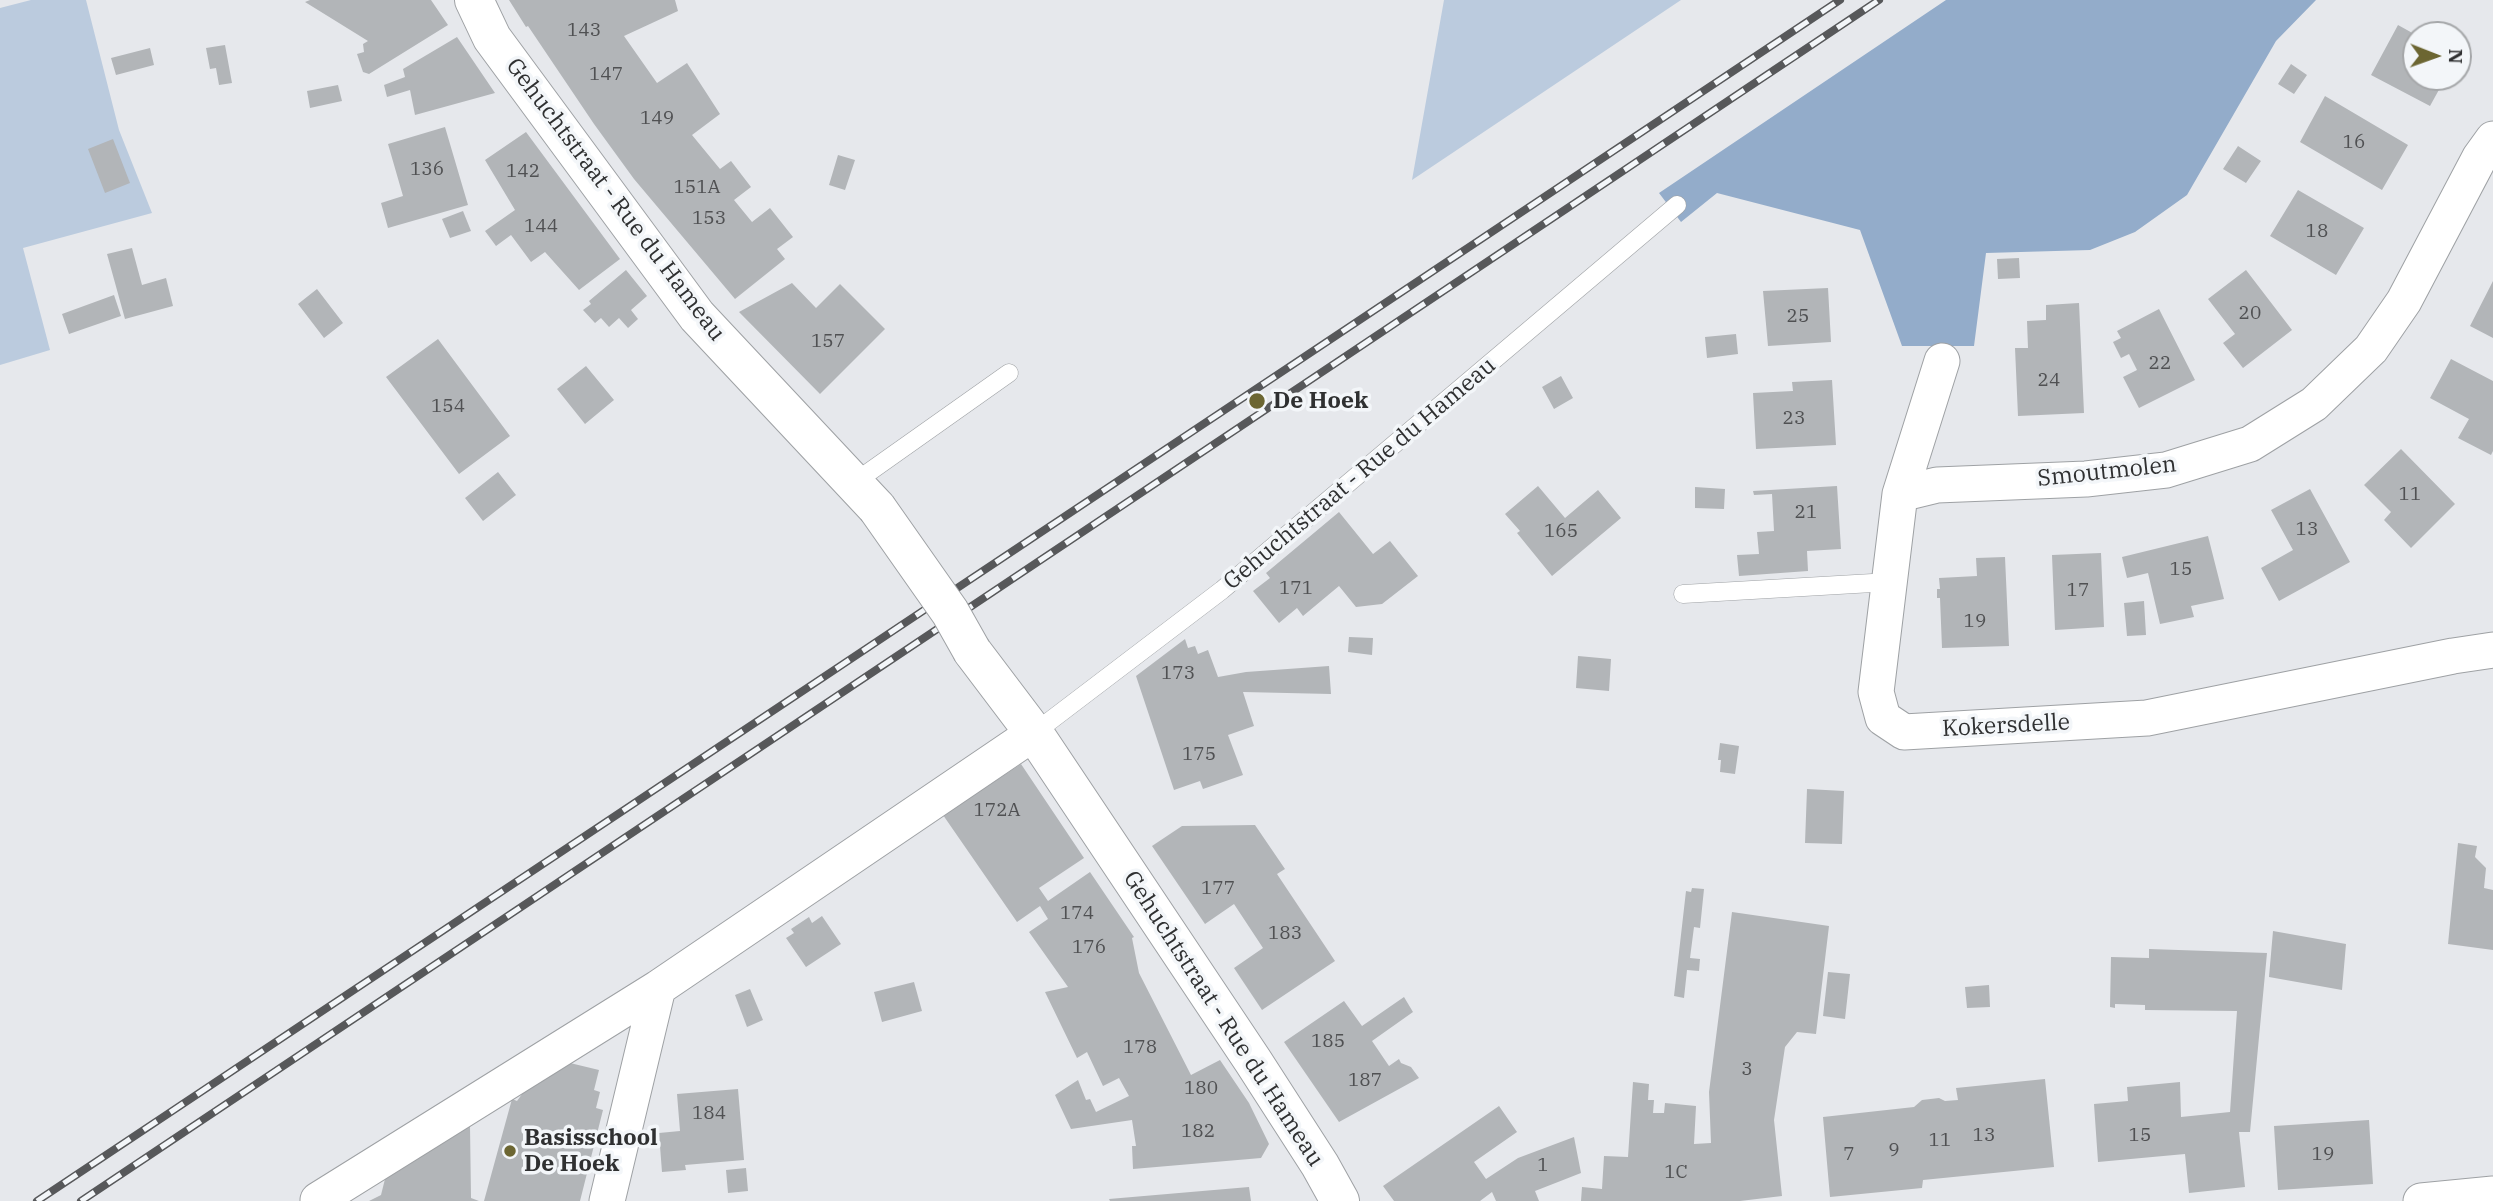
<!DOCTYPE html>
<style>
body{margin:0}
#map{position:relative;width:2493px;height:1201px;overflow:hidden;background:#e6e8ec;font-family:"IBM Plex Serif",serif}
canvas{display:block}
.north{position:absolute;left:2402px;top:21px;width:70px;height:70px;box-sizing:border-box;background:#f3f6f9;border:2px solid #a5a7a9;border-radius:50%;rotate:91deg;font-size:19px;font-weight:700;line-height:28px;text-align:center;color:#2f3031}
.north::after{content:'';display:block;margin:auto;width:24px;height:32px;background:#6c6632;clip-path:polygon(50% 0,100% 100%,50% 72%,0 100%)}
</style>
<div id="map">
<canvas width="2493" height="1201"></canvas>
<div class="north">N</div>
</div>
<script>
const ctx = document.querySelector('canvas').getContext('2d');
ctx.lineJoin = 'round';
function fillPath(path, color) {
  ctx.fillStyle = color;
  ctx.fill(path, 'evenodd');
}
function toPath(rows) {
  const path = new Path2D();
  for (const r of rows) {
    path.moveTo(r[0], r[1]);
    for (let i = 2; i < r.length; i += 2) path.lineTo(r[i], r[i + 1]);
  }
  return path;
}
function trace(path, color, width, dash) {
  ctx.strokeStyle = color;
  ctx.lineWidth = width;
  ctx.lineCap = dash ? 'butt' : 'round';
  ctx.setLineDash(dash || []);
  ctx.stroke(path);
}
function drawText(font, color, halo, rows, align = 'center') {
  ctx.font = font + ' "IBM Plex Serif",serif';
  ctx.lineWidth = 7;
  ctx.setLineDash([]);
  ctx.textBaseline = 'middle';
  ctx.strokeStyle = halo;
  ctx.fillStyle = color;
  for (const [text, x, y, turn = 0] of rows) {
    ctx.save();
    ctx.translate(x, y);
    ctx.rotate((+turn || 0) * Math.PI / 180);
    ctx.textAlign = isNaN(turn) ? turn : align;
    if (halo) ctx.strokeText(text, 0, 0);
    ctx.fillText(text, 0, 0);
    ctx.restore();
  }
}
const green = toPath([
 [31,0,86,0,119,130,152,213,23,248,50,350,0,365,0,8],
 [1444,0,1681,0,1412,180]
]);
const forest = toPath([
 [1946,0,2316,0,2276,41,2187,195,2135,232,2090,250,1986,253,1974,346,1902,346,1860,230,1717,193,1681,222,1659,193]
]);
const building = toPath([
 [310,0,431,0,448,25,369,74,363,72,357,54,364,52,363,44,368,41,305,2],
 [509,0,675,0,678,11,624,36,657,83,687,63,720,114,692,135,720,169,731,161,751,187,734,200,752,222,770,208,793,237,777,249,785,259,735,299,634,179,594,124,528,26,526,27],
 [2398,25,2416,35,2416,77,2446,77,2430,106,2371,75],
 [457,37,495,93,415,115,410,90,387,97,384,85,405,77,403,69],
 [225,45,232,83,219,85,216,68,210,69,206,48],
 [150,48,154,65,116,75,111,58],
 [2291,64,2307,75,2294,94,2278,84],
 [338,85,342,101,310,108,307,91],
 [2325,96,2408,145,2382,190,2300,142],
 [445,127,468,205,388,228,381,203,403,196,388,144],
 [526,132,620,259,579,290,545,252,531,262,511,235,496,246,485,231,515,210,485,160],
 [113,139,130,183,105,193,88,149],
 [2238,146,2261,161,2246,183,2223,169],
 [838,155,855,160,845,190,829,185],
 [2298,190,2364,228,2336,275,2270,236],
 [463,211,471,231,450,238,442,219],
 [132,248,142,285,166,278,173,306,125,319,107,254],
 [2019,258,2020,278,1998,279,1997,259],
 [626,270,647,296,631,310,638,319,628,328,619,318,609,327,601,318,595,323,583,310,591,304,589,301],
 [2246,270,2292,330,2243,368,2223,343,2235,334,2208,299],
 [2493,281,2493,338,2470,326],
 [792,283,816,308,840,284,885,329,820,394,739,312],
 [1828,288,1831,342,1768,346,1763,291],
 [317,289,343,323,324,338,298,304],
 [114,295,121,316,69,334,62,314],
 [2079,303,2084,413,2018,416,2015,348,2028,348,2027,321,2046,320,2046,305],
 [2159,309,2195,380,2139,408,2123,377,2137,370,2129,354,2121,358,2113,342,2121,338,2117,331],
 [1736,334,1738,354,1707,358,1705,337],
 [438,339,510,436,459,474,386,377],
 [2451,359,2493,381,2493,451,2491,455,2458,438,2469,419,2430,398],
 [586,366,614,400,585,424,557,389],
 [1561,376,1573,398,1554,409,1542,387],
 [1832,380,1836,445,1756,449,1753,393,1793,391,1792,382],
 [2401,449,2455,504,2411,548,2384,520,2391,512,2364,485],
 [498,472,516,495,483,521,465,498],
 [1538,486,1565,518,1598,490,1621,518,1552,576,1517,533,1520,531,1505,514],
 [1837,486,1841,549,1807,551,1808,571,1739,576,1737,555,1759,554,1757,532,1774,531,1772,494,1754,495,1753,491],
 [1695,487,1725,489,1724,509,1695,508],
 [2310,489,2350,562,2279,601,2261,568,2293,550,2271,510],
 [1339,512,1373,554,1390,541,1418,576,1382,604,1356,607,1339,586,1303,616,1297,608,1279,623,1253,591,1270,578,1266,573],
 [2208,536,2224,599,2191,606,2194,617,2160,624,2148,573,2127,578,2122,557],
 [2101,553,2104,627,2055,630,2052,555],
 [2005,557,2009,646,1942,648,1940,598,1937,598,1937,589,1940,589,1939,578,1977,576,1976,558],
 [2144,601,2146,635,2127,636,2124,603],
 [1349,637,1373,638,1372,655,1348,652],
 [1185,639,1188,648,1195,646,1198,654,1208,650,1218,677,1246,672,1329,666,1331,694,1243,692,1254,726,1228,735,1243,775,1203,789,1200,781,1174,790,1136,676],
 [1578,656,1611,659,1609,691,1576,688],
 [1720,743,1739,746,1735,774,1720,772,1721,760,1718,760],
 [1021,764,1084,858,1039,888,1048,901,1090,872,1134,937,1132,938,1139,973,1191,1075,1220,1060,1249,1103,1269,1144,1261,1158,1133,1169,1132,1146,1136,1146,1132,1120,1071,1129,1055,1095,1078,1080,1086,1100,1090,1099,1096,1112,1129,1096,1119,1078,1103,1086,1087,1052,1077,1058,1045,992,1068,987,1029,932,1048,919,1040,906,1017,922,943,815],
 [1807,789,1844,791,1842,844,1805,843],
 [1255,825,1285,869,1277,874,1335,961,1262,1010,1234,968,1263,948,1234,904,1205,924,1152,846,1182,826],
 [2458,843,2477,846,2475,857,2486,868,2484,888,2493,890,2493,950,2448,944],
 [1692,888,1704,889,1700,928,1694,927,1690,958,1700,959,1699,971,1687,970,1684,998,1674,996,1686,891,1691,892],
 [1732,912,1829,926,1816,1034,1797,1032,1785,1047,1774,1120,1782,1196,1740,1201,1581,1201,1582,1187,1602,1189,1604,1156,1628,1157,1633,1082,1649,1084,1648,1100,1654,1100,1653,1113,1664,1113,1665,1103,1696,1106,1694,1144,1711,1143,1709,1092],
 [822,916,841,944,806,967,786,938,794,933,791,929,809,917,812,923],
 [2273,931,2346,944,2342,990,2269,977],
 [2149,949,2267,953,2250,1132,2239,1132,2245,1187,2189,1193,2185,1154,2098,1162,2094,1104,2128,1101,2127,1087,2180,1082,2181,1117,2230,1112,2237,1011,2145,1010,2145,1005,2115,1004,2115,1008,2110,1007,2111,957,2149,958],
 [1828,972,1850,974,1845,1019,1823,1016],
 [914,982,922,1011,882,1022,874,992],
 [1989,985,1990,1007,1967,1008,1965,987],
 [750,989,763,1020,747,1027,735,995],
 [1404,997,1413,1012,1372,1041,1389,1066,1399,1059,1401,1063,1411,1067,1419,1078,1339,1122,1284,1042,1344,1001,1362,1026],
 [570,1063,599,1070,594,1090,600,1092,596,1108,603,1110,580,1201,484,1201,512,1099,517,1101,525,1090],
 [2045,1079,2054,1167,1923,1180,1922,1188,1830,1197,1823,1117,1914,1107,1922,1100,1939,1098,1945,1101,1958,1100,1956,1088],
 [738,1089,744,1160,685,1165,686,1170,662,1172,659,1133,680,1131,677,1094],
 [1499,1106,1517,1132,1474,1162,1486,1179,1518,1158,1574,1137,1581,1173,1535,1191,1539,1201,1496,1201,1492,1192,1480,1201,1394,1201,1383,1186],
 [2369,1120,2373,1184,2278,1190,2274,1126],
 [470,1126,471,1198,479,1201,369,1201,381,1195,386,1175],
 [746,1168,748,1191,728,1193,726,1170],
 [1249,1187,1251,1201,1110,1201,1109,1199]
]);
const lane = toPath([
 [855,482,1009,373],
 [1683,594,1890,582],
 [1034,733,1222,590,1677,205]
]);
const street = toPath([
 [1942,361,1900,494,1876,692,1883,718,1904,732,2147,718,2453,656,2493,650],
 [1900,494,1937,485,2086,479,2166,470,2250,444,2314,404,2371,349,2404,301,2480,157,2493,139],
 [318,1200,658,988,1034,733],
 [607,1201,658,988],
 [2421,1201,2493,1194]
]);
const secondary = toPath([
 [474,0,492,38,697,316,877,508],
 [972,651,1034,733,1253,1061,1320,1165,1340,1201]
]);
const rail = toPath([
 [37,1201,1840,0],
 [81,1201,1879,0]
]);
const secondaryBridge = toPath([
 [877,508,950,612,972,651]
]);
const markers = [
 [1257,401,9,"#6c6632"],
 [510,1151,7,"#6c6632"]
];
const numberNames = [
 ["143",584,31],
 ["147",606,75],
 ["149",657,119],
 ["16",2354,143],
 ["136",427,170],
 ["142",523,172],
 ["151A",697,188],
 ["153",709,219],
 ["144",541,227],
 ["18",2317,232],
 ["20",2250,314],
 ["25",1798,317],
 ["157",828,342],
 ["22",2160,364],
 ["24",2049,381],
 ["154",448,407],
 ["23",1794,419],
 ["11",2410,495],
 ["21",1806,513],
 ["13",2307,530],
 ["165",1561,532],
 ["15",2181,570],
 ["171",1296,589],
 ["17",2078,591],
 ["19",1975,622],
 ["173",1178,674],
 ["175",1199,755],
 ["172A",997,811],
 ["177",1218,889],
 ["174",1077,914],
 ["183",1285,934],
 ["176",1089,948],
 ["185",1328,1042],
 ["178",1140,1048],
 ["3",1747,1070],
 ["187",1365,1081],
 ["180",1201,1089],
 ["184",709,1114],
 ["182",1198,1132],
 ["13",1984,1136],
 ["15",2140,1136],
 ["11",1940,1141],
 ["9",1894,1151],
 ["7",1849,1155],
 ["19",2323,1155],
 ["1",1543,1166],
 ["1C",1676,1173]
];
const streetNames = [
 ["Gehuchtstraat - Rue du Hameau",615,200,53],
 ["Smoutmolen",2107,472,-6],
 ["Gehuchtstraat - Rue du Hameau",1360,474,-40],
 ["Kokersdelle",2006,726,-3],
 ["Gehuchtstraat - Rue du Hameau",1223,1019,57]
];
const poiNames = [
 ["De Hoek",1273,401],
 ["Basisschool",524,1138],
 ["De Hoek",524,1164]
];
fillPath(green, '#bbcbde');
fillPath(forest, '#93acca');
fillPath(building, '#b2b5b8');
trace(lane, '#9ea1a4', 19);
trace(street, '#9ea1a4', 37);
trace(secondary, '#9ea1a4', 40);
trace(lane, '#fff', 18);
trace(street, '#fff', 35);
trace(secondary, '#fff', 38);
trace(rail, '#57585a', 8);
trace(rail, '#f3f6f9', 5, [16]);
trace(secondaryBridge, '#9ea1a4', 40, []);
trace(secondaryBridge, '#fff', 38);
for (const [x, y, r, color] of markers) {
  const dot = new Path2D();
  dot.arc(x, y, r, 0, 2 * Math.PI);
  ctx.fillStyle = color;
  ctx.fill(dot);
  trace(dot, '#f3f6f9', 2.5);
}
drawText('19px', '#505153', null, numberNames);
drawText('23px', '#2f3031', '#f3f6f9', streetNames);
drawText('bold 23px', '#2f3031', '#f3f6f9', poiNames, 'left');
</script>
